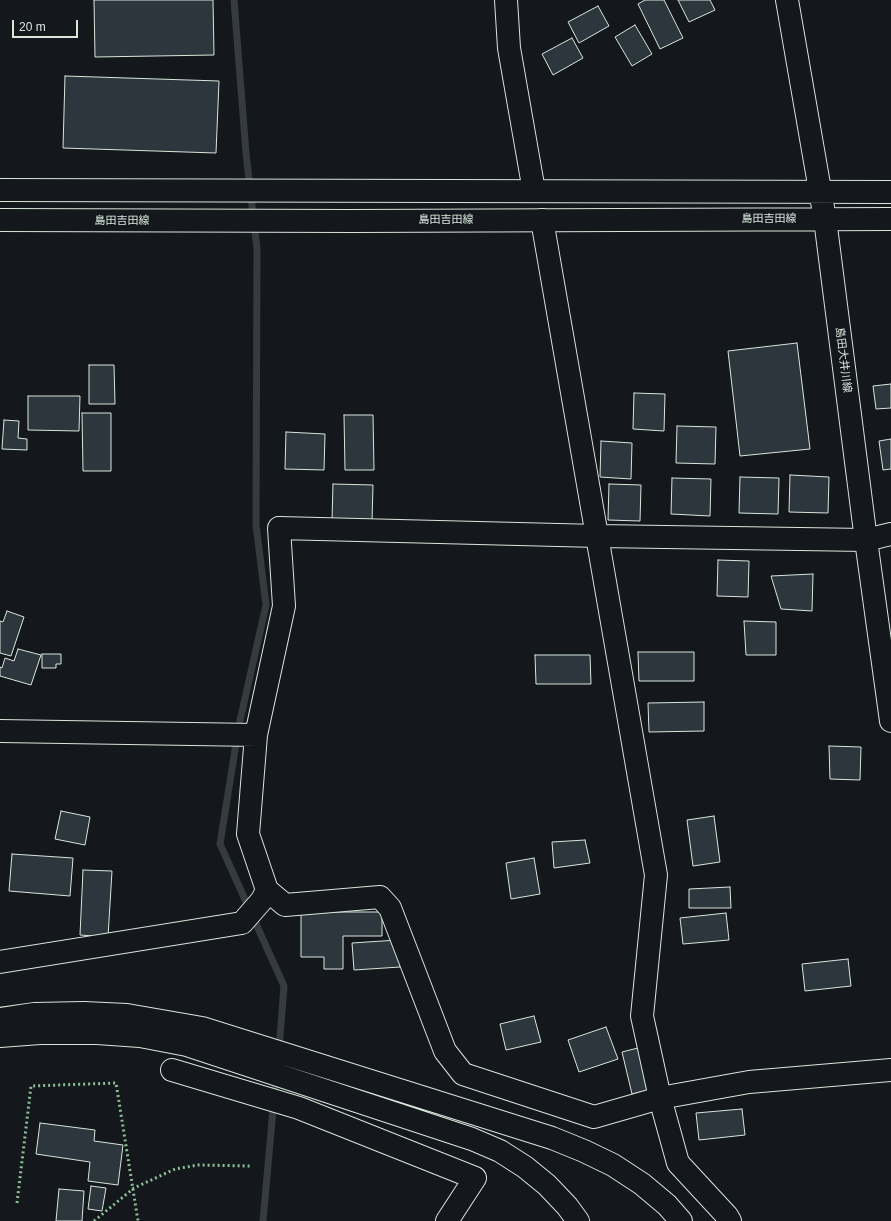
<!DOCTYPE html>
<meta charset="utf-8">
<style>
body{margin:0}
#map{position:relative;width:891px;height:1221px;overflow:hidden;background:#14181c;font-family:Arial,sans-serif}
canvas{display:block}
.scale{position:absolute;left:12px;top:20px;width:66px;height:18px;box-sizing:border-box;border:2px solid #d8e6dc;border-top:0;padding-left:5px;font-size:12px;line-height:14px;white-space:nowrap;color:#d8e6dc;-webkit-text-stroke:3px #14181c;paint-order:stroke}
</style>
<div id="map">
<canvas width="891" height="1221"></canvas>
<div class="scale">20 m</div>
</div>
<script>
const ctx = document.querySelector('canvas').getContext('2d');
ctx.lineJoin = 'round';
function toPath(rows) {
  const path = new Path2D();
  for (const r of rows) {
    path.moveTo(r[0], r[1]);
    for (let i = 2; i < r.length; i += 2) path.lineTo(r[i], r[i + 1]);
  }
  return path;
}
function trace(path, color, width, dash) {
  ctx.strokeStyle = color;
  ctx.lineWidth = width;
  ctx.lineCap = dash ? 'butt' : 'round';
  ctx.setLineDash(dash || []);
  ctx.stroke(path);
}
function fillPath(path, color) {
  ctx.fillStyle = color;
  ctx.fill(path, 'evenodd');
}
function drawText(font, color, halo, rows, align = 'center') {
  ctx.font = font + ' Arial,"Noto Sans JP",sans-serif';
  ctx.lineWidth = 3;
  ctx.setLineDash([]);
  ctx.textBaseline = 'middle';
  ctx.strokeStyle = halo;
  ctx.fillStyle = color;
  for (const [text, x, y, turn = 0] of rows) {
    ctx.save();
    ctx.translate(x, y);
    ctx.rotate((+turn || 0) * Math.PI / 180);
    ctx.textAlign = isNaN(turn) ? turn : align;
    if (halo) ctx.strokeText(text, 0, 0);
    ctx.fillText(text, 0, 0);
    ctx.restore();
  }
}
const stream = toPath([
 [234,0,246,153,257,249,256,525,266,605,239,725,220,844,284,986,279,1050],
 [263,1221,276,1076]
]);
const building = toPath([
 [94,0,213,0,214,55,95,57,94,0],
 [645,0,664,0,683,38,660,49,638,4,645,0],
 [678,0,710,0,715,10,689,22,678,0],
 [598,6,609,26,579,43,568,22,598,6],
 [635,25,652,54,632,66,615,37,635,25],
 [572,38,583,58,553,75,542,54,572,38],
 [65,76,219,81,216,153,63,148,65,76],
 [797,343,810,449,740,456,728,351,797,343],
 [89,365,114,365,115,404,89,404,89,365],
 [891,384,891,408,876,409,873,386,891,384],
 [634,393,665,394,664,431,633,429,634,393],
 [28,396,80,396,79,431,28,430,28,396],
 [82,413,111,413,111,471,83,471,82,413],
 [344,415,373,415,374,470,345,470,344,415],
 [4,420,19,421,18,438,27,439,27,450,2,449,4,420],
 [677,426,716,427,715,464,676,463,677,426],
 [286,432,325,434,324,470,285,469,286,432],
 [891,439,891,469,883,470,879,441,891,439],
 [601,441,632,443,631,479,600,477,601,441],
 [790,475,829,477,828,513,789,512,790,475],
 [740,477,779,478,778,514,739,513,740,477],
 [672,478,711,479,710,516,671,514,672,478],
 [333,484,373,485,372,522,332,520,333,484],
 [609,484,641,485,640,521,608,520,609,484],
 [718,560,749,561,748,597,717,596,718,560],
 [813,574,812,611,781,609,771,576,813,574],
 [7,611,24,617,11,656,0,653,0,621,3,622,7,611],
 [744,621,776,622,776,655,746,655,744,621],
 [18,649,41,655,31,685,0,676,0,667,2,668,5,658,14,661,18,649],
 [638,652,694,652,694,681,639,681,638,652],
 [42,654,61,654,61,664,56,664,56,668,42,668,42,654],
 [535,655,590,655,591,684,536,684,535,655],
 [704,702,704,731,649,732,648,703,704,702],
 [829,746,861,747,860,780,830,779,829,746],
 [61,811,90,817,85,845,55,839,61,811],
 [714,816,720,862,693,866,687,820,714,816],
 [585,840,590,863,554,868,552,842,585,840],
 [12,854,73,858,70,896,9,891,12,854],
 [534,858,540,894,511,899,506,863,534,858],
 [83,870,112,871,108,937,80,935,83,870],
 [730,887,731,908,689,908,689,889,730,887],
 [301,912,382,912,382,936,343,936,343,969,324,969,324,957,301,957,301,912],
 [726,913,729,940,683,944,680,918,726,913],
 [398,940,400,967,354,970,352,943,398,940],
 [848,959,851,986,805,991,802,964,848,959],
 [534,1016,541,1042,506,1050,500,1024,534,1016],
 [606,1027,618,1059,579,1072,568,1040,606,1027],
 [638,1048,649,1090,632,1094,622,1052,638,1048],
 [742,1109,745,1135,699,1140,696,1113,742,1109],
 [40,1123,95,1130,94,1141,123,1145,118,1185,88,1181,90,1162,36,1154,40,1123],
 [91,1186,106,1188,102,1211,88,1209,91,1186],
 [59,1189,84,1191,82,1221,56,1221,59,1189]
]);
const minor = toPath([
 [506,0,509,48,534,191],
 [542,220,656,875,642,1016,660,1098,678,1163,727,1216,730,1221],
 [0,731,256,735,284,606,279,528,598,536,866,540,891,534],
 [256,735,248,834,267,890,285,905,380,897,390,908,445,1051,463,1074,594,1117,660,1098,749,1082,891,1070],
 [0,962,242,923,262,900,267,890],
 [172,1070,299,1108,475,1178,447,1221]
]);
const major = toPath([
 [787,0,825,219,866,540,891,721],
 [0,190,891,192],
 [0,220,352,221,891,219]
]);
const highway = toPath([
 [0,1019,34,1014,84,1013,127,1015,202,1028,552,1138,584,1151,613,1165,642,1184,667,1205,681,1221],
 [0,1036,40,1033,97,1033,140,1036,187,1045,472,1139,500,1151,525,1167,547,1185,567,1206,578,1221]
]);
const hedge = toPath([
 [17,1203,31,1086,116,1083,138,1221],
 [94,1221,134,1188,175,1169,198,1165,251,1166]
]);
const streetNames = [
 ["島田吉田線",769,219],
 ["島田吉田線",446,220],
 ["島田吉田線",122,221],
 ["島田大井川線",843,360,83]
];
trace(stream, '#363b3e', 7);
fillPath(building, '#2c363c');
trace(building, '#d8e6dc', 1);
trace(minor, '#d8e6dc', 24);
trace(major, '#d8e6dc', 24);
trace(highway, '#d8e6dc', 24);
trace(minor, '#14181c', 22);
trace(major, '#14181c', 22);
trace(highway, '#14181c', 22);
trace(hedge, '#8ac095', 3, [2, 3]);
drawText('11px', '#d8e6dc', '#14181c', streetNames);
</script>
